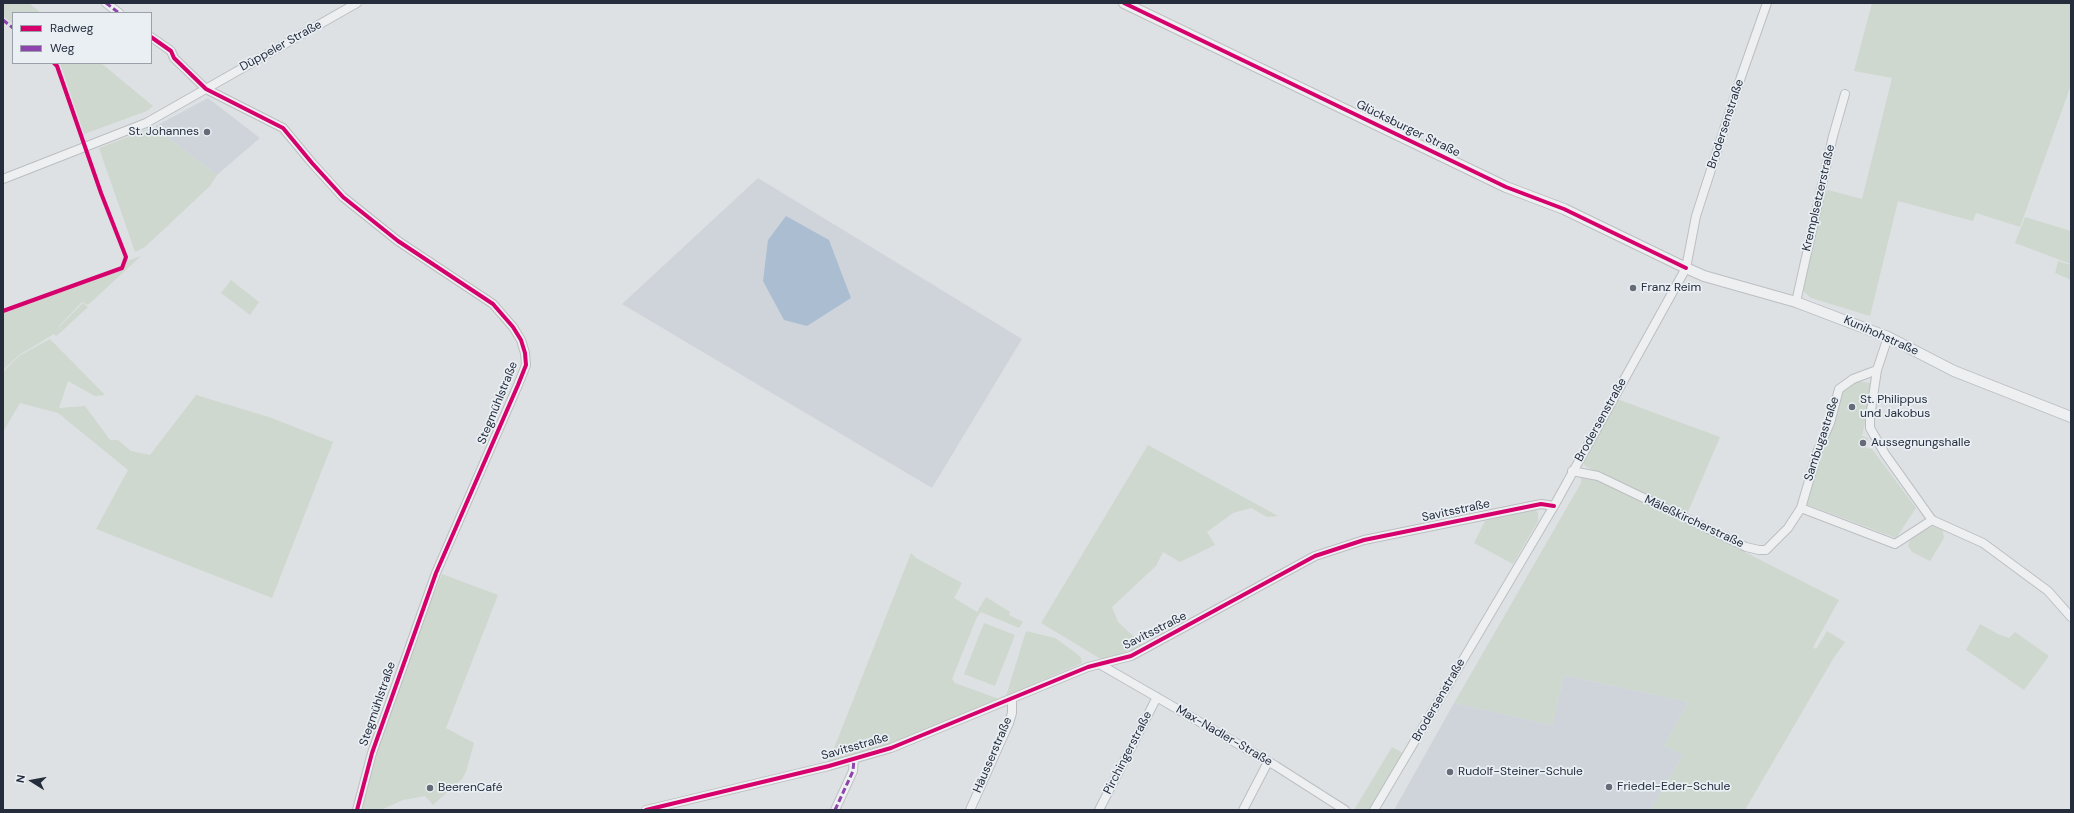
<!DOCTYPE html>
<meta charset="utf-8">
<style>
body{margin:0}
#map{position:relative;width:2074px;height:813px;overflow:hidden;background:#dee1e4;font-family:"DM Sans",sans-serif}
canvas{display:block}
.frame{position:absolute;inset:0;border:4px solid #252d3d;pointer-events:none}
.legend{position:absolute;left:12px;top:12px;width:140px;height:52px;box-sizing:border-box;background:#eaeff4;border:1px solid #9ba1ab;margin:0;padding:5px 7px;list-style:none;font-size:12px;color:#252d3d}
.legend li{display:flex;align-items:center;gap:8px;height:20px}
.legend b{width:20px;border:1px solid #9ba1ab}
.north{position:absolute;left:12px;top:761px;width:40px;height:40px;-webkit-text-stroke:3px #eaeff4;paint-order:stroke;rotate:281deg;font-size:11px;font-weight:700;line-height:16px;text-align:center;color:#252d3d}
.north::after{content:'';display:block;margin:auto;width:14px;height:18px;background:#252d3d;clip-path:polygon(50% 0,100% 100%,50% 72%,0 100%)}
</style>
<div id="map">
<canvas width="2074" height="813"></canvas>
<div class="frame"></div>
<ul class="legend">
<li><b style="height:5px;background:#d6006c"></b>Radweg</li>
<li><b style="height:5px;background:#8e44ad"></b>Weg</li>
</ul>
<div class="north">N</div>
</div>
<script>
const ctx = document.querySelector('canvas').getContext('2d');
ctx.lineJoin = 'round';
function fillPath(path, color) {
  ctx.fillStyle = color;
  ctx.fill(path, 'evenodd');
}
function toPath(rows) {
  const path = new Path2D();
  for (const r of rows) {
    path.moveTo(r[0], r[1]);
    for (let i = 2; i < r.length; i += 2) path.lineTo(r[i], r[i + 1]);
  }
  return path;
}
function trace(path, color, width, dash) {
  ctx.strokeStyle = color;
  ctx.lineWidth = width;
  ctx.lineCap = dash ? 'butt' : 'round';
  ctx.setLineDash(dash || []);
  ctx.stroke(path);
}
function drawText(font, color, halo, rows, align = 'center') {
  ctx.font = font + ' "DM Sans",sans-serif';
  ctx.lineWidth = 3.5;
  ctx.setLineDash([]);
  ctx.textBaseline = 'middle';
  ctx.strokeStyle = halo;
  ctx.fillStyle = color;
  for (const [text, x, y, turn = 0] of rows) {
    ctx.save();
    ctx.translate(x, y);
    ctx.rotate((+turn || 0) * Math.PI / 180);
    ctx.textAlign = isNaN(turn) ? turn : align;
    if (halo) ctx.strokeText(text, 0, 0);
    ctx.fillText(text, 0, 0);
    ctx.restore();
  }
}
const built = toPath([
 [208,98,260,138,217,175,154,127],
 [758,178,1022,339,932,488,622,304],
 [1564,675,1688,702,1664,746,1683,754,1651,810,1394,810,1454,703,1552,725]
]);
const green = toPath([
 [3,3,29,3,41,13,13,13,13,24,3,16],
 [1872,3,2045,3,2045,6,2046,3,2071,3,2071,85,2020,227,1976,213,1973,221,1898,201,1870,316,1811,298,1803,291,1801,283,1822,195,1828,190,1862,199,1864,191,1892,78,1854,71],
 [60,63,101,63,153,106,147,111,84,134],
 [154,127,217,175,210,186,145,247,135,252,99,148],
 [2025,217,2071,231,2071,264,2015,243],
 [141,256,88,305,82,302,59,326,62,331,56,336,54,334,19,355,3,370,3,313,122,270,127,261],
 [2058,261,2071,265,2071,280,2055,273],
 [231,280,259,302,250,315,221,293],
 [83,303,88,307,62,331,60,326],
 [50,339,105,395,95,396,68,381,59,408,85,406,110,440,118,440,131,451,150,455,196,395,269,417,333,442,272,598,96,529,128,470,58,413,20,403,3,432,3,372,19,356],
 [1857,381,1870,383,1873,387,1862,436,1868,438,1866,448,1872,449,1916,508,1896,538,1806,504,1841,392],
 [1617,399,1720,437,1687,514,1585,466,1582,460],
 [1148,445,1278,516,1267,517,1251,508,1233,513,1207,532,1215,545,1180,562,1163,552,1156,566,1112,607,1118,622,1143,645,1104,661,1041,623],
 [1588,477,1596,478,1678,518,1839,600,1813,647,1816,649,1827,631,1845,642,1833,659,1745,810,1651,810,1683,754,1664,746,1688,702,1564,675,1552,725,1454,703,1581,483,1581,478],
 [1531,509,1535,509,1538,513,1538,521,1513,564,1474,543,1485,521],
 [1935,525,1942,526,1944,538,1930,561,1912,552,1908,546,1910,540,1916,535],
 [911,553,916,558,962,583,954,598,977,612,986,597,1010,612,1009,615,1023,622,1019,628,981,612,977,617,952,679,955,683,999,699,889,744,829,761],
 [442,574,498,595,446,728,474,743,466,772,462,779,433,805,425,796,403,800,381,810,361,810,376,754,408,659],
 [984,623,1015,635,995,686,964,674],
 [1980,624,1998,634,2009,638,2015,632,2049,656,2024,690,1966,650],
 [1026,631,1055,638,1076,653,1081,658,1082,663,1006,696],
 [1392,747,1403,753,1369,810,1354,810]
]);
const water = toPath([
 [786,216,829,240,851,298,807,326,784,320,763,281,768,240]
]);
const minor = toPath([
 [106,3,119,13],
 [151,37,171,51,174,58,206,89,283,128,312,163,343,197,398,241,493,304,513,327,521,340,525,353,526,365,518,385,436,573,372,753,357,810],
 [3,179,146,123,357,3],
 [1796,302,1833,136,1845,94],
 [1888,337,1877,370,1870,417,1870,428,1885,454,1932,520,1983,543,2048,591,2071,617],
 [1572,471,1598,476,1746,547,1759,550,1766,550,1788,528,1801,508,1895,544,1932,520],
 [1801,508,1818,450,1830,423,1839,389,1853,379,1877,370],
 [1101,665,1276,766,1345,810],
 [646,810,829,766,891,748,1088,667,1131,656,1315,556,1364,540,1541,504,1554,506],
 [835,810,853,771,854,759],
 [970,810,1009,723,1012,713,1012,699],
 [1099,810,1157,697],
 [1243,810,1268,762],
 [1374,810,1554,506,1686,268,1696,216,1741,77,1767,3]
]);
const tertiary = toPath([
 [1124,3,1506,187,1564,209,1686,268,1704,276,1796,302,1888,337,1954,371,2071,417]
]);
const quiet = toPath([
 [106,3,119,13],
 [3,20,13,28],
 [835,810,853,771,854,759]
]);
const cycleway = toPath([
 [1124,3,1506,187,1564,209,1686,268],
 [151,37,171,51,174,58,206,89,283,128,312,163,343,197,398,241,493,304,513,327,521,340,525,353,526,365,518,385,436,573,372,753,357,810],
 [3,311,122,268,126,257,101,193,57,66,54,63],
 [646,810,829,766,891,748,1088,667,1131,656,1315,556,1364,540,1541,504,1554,506]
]);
const markers = [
 [207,132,4,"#666c77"],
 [1633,288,4,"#666c77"],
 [1852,407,4,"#666c77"],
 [1863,443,4,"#666c77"],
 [1450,772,4,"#666c77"],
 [1609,787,4,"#666c77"],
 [430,788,4,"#666c77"]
];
const streetNames = [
 ["Düppeler Straße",281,46,-29],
 ["Brodersenstraße",1726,124,-72],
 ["Glücksburger Straße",1408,129,26],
 ["Kremplsetzerstraße",1819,198,-77],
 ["Kunihohstraße",1881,336,24],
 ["Stegmühlstraße",498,403,-68],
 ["Brodersenstraße",1601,420,-61],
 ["Sambugastraße",1822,439,-72],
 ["Savitsstraße",1456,511,-12],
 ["Mäleßkircherstraße",1694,522,25],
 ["Savitsstraße",1155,631,-27],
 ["Brodersenstraße",1439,700,-60],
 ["Stegmühlstraße",378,704,-71],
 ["Max-Nadler-Straße",1224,736,30],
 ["Savitsstraße",855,747,-16],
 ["Pirchingerstraße",1128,753,-63],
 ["Häusserstraße",993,755,-67]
];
const poiNames = [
 ["St. Johannes",199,132,"right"],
 ["Franz Reim",1641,288],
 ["St. Philippus",1860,400],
 ["und Jakobus",1860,414],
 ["Aussegnungshalle",1871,443],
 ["Rudolf-Steiner-Schule",1458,772],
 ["Friedel-Eder-Schule",1617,787],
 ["BeerenCafé",438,788]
];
fillPath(built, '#cfd4db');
fillPath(green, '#ced8ce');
fillPath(water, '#aabdd1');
trace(minor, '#bcbfc2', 10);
trace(tertiary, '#bcbfc2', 12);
trace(minor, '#edeff1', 8);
trace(tertiary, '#edeff1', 10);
trace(quiet, '#8e44ad', 3, [6, 3]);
trace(cycleway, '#d6006c', 4);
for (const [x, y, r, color] of markers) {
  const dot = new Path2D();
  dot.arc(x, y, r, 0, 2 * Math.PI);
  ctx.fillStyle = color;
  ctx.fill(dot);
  trace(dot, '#eaeff4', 1.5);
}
drawText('12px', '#252d3d', '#eaeff4', streetNames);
drawText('12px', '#252d3d', '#eaeff4', poiNames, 'left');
</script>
